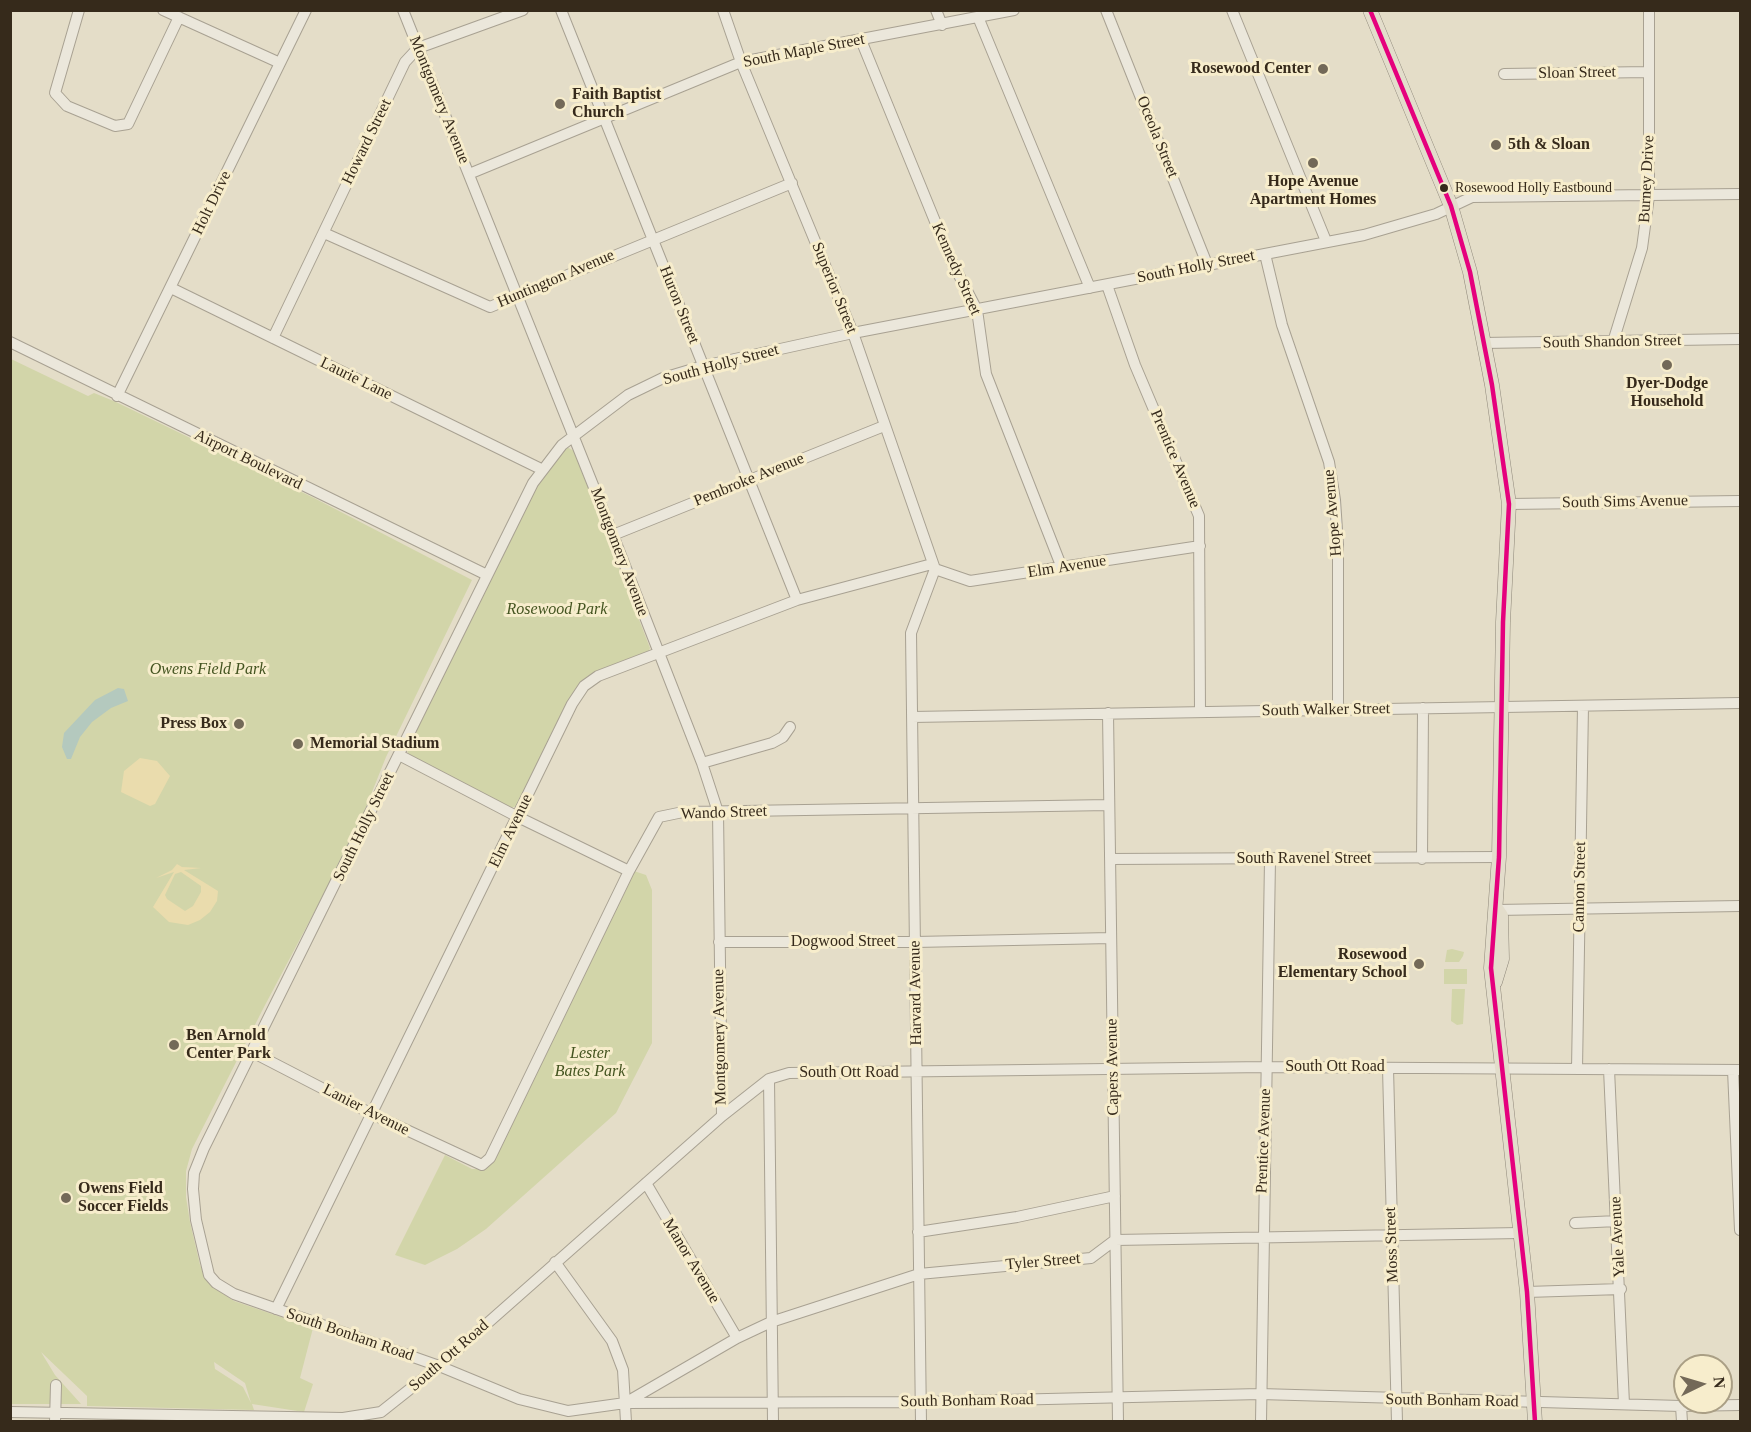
<!DOCTYPE html>
<style>
body{margin:0}
#map{position:relative;width:1751px;height:1432px;overflow:hidden;background:#e4ddc8;font-family:"Times New Roman",serif}
canvas{display:block}
.frame{position:absolute;inset:0;border:12px solid #362a1b;pointer-events:none}
.north{position:absolute;left:1673px;top:1354px;width:60px;height:60px;box-sizing:border-box;background:#f7edcc;border:2px solid #aa9f85;border-radius:50%;rotate:85deg;font-size:16px;font-weight:700;line-height:24px;text-align:center;color:#362a1b}
.north::after{content:'';display:block;margin:auto;width:21px;height:27px;background:#736958;clip-path:polygon(50% 0,100% 100%,50% 72%,0 100%)}
</style>
<div id="map">
<canvas width="1751" height="1432"></canvas>
<div class="frame"></div>
<div class="north">N</div>
</div>
<script>
const ctx = document.querySelector('canvas').getContext('2d');
ctx.lineJoin = 'round';
function fillPath(path, color) {
  ctx.fillStyle = color;
  ctx.fill(path, 'evenodd');
}
function toPath(rows) {
  const path = new Path2D();
  for (const r of rows) {
    path.moveTo(r[0], r[1]);
    for (let i = 2; i < r.length; i += 2) path.lineTo(r[i], r[i + 1]);
  }
  return path;
}
function trace(path, color, width, dash) {
  ctx.strokeStyle = color;
  ctx.lineWidth = width;
  ctx.lineCap = dash ? 'butt' : 'round';
  ctx.setLineDash(dash || []);
  ctx.stroke(path);
}
function drawText(font, color, halo, rows, align = 'center') {
  ctx.font = font + ' "Times New Roman",serif';
  ctx.lineWidth = 6;
  ctx.setLineDash([]);
  ctx.textBaseline = 'middle';
  ctx.strokeStyle = halo;
  ctx.fillStyle = color;
  for (const [text, x, y, turn = 0] of rows) {
    ctx.save();
    ctx.translate(x, y);
    ctx.rotate((+turn || 0) * Math.PI / 180);
    ctx.textAlign = isNaN(turn) ? turn : align;
    if (halo) ctx.strokeText(text, 0, 0);
    ctx.fillText(text, 0, 0);
    ctx.restore();
  }
}
const green = toPath([
 [11,359,88,396,94,393,116,402,314,498,472,580,386,757,354,837,264,1007,192,1149,186,1171,186,1197,190,1222,200,1265,209,1284,234,1301,313,1328,300,1378,313,1384,304,1412,252,1404,254,1410,87,1406,87,1396,41,1352,55,1375,81,1404,11,1404],
 [214,1362,245,1383,251,1403,243,1387,215,1369],
 [567,447,574,451,650,648,648,653,593,673,580,682,517,806,511,808,409,755,406,748,531,497,542,478],
 [634,871,646,875,652,890,652,1043,616,1113,486,1229,457,1249,425,1265,395,1255,445,1155,472,1169,482,1169],
 [1452,949,1464,952,1463,956,1459,962,1445,962,1447,950],
 [1444,969,1467,969,1467,984,1444,984],
 [1452,989,1465,989,1463,1024,1457,1025,1451,1021]
]);
const sand = toPath([
 [140,758,157,761,170,776,155,804,150,806,121,792,124,771],
 [177,864,182,867,201,868,184,870,218,891,217,901,210,912,200,920,188,925,169,922,153,907,174,872,156,878,172,870],
 [181,872,201,886,201,892,193,906,185,911,167,899,165,895,175,874]
]);
const water = toPath([
 [118,688,124,689,128,701,111,708,92,722,80,737,71,759,67,759,62,747,64,733,95,700]
]);
const minor = toPath([
 [79,10,55,93,67,106,115,126,128,124,179,17],
 [163,10,280,63],
 [403,10,613,535,702,763,718,812,722,1116],
 [561,10,797,600],
 [723,10,741,62,853,333,935,569],
 [936,10,942,25],
 [1106,10,1207,264],
 [1232,10,1326,241],
 [978,17,1090,288],
 [861,40,950,258,977,310,986,374,1062,568],
 [1504,74,1649,72],
 [469,174,741,62,1014,10],
 [1740,194,1472,197,1436,214,1364,235,853,333,703,366,663,378,628,395,562,445,533,483,204,1148,194,1173,193,1189,196,1220,209,1275,216,1283,234,1294,439,1366,519,1399,568,1411,625,1403,920,1402,1260,1394,1681,1406,1740,1405],
 [324,233,490,307,792,183],
 [1265,254,1282,325,1329,462,1335,500,1338,545,1338,710],
 [1107,285,1135,365,1199,516,1200,712],
 [171,288,541,469],
 [273,338,405,62,418,48,523,10],
 [10,342,487,575],
 [1613,342,1642,248,1649,196,1649,10],
 [1483,343,1740,339],
 [117,396,306,10],
 [1509,504,1740,501],
 [613,535,884,426],
 [935,569,970,581,1200,546],
 [1108,713,1118,1422],
 [912,717,1740,703],
 [399,755,518,817,629,871],
 [702,763,772,743,783,737,790,727],
 [1110,859,1499,857],
 [1422,859,1423,708],
 [1496,910,1740,906],
 [719,942,915,942,1111,938],
 [252,1052,372,1114,482,1165,490,1158,629,871,659,817,683,812,1109,805],
 [1388,1068,1397,1422],
 [1577,1069,1583,706],
 [1609,1069,1624,1404],
 [1733,1070,1740,1230],
 [769,1079,773,1422],
 [646,1183,737,1338],
 [1575,1223,1617,1221],
 [918,1232,1017,1217,1115,1196],
 [555,1262,612,1341,623,1370,626,1422],
 [1527,1292,1621,1289],
 [276,1309,572,704,584,686,598,676,797,600,932,564],
 [625,1403,737,1338,771,1322,919,1274,1091,1258,1115,1240,1520,1233],
 [1681,1406,1682,1422],
 [10,1412,343,1418,381,1412,439,1366,722,1116,769,1079,789,1073,1266,1067,1740,1070],
 [55,1422,56,1385],
 [921,1422,911,633,935,569],
 [1261,1422,1270,860]
]);
const major = toPath([
 [1370,10,1451,206,1470,272,1492,385,1509,504,1503,622,1499,857,1491,968,1527,1292,1535,1422],
 [1495,982,1502,959,1501,916,1497,910]
]);
const bus1 = toPath([
 [1370,10,1451,206,1470,272,1492,385,1509,504,1503,622,1499,857,1491,968,1527,1292,1535,1422]
]);
const markers = [
 [1323,69,6,"#736958"],
 [560,104,6,"#736958"],
 [1496,145,6,"#736958"],
 [1313,163,6,"#736958"],
 [1444,188,5,"#362a1b"],
 [1667,365,6,"#736958"],
 [239,724,6,"#736958"],
 [298,744,6,"#736958"],
 [1419,964,6,"#736958"],
 [174,1045,6,"#736958"],
 [66,1198,6,"#736958"]
];
const busNames = [
 ["Rosewood Holly Eastbound",1455,188]
];
const streetNames = [
 ["South Maple Street",804,51,-11],
 ["Sloan Street",1577,73,-1],
 ["Montgomery Avenue",439,100,68],
 ["Oceola Street",1157,137,68],
 ["Howard Street",367,142,-64],
 ["Burney Drive",1647,179,-87],
 ["Holt Drive",212,203,-64],
 ["South Holly Street",1196,267,-11],
 ["Kennedy Street",956,269,66],
 ["Huntington Avenue",556,279,-23],
 ["Superior Street",834,288,68],
 ["Huron Street",679,305,68],
 ["South Shandon Street",1612,342,-1],
 ["South Holly Street",721,365,-15],
 ["Laurie Lane",356,379,26],
 ["Prentice Avenue",1175,459,67],
 ["Airport Boulevard",248,460,26],
 ["Pembroke Avenue",749,480,-22],
 ["South Sims Avenue",1625,502,-1],
 ["Hope Avenue",1333,513,-95],
 ["Montgomery Avenue",619,552,69],
 ["Elm Avenue",1067,567,-9],
 ["South Walker Street",1326,710,-1],
 ["Wando Street",724,813,-2],
 ["South Holly Street",364,827,-64],
 ["Elm Avenue",511,831,-64],
 ["South Ravenel Street",1304,859],
 ["Cannon Street",1580,887,-89],
 ["Dogwood Street",843,942],
 ["Harvard Avenue",916,993,-91],
 ["Montgomery Avenue",720,1037,-91],
 ["Capers Avenue",1113,1067,-91],
 ["South Ott Road",1335,1067],
 ["South Ott Road",849,1073],
 ["Lanier Avenue",366,1110,27],
 ["Prentice Avenue",1264,1141,-88],
 ["Yale Avenue",1618,1237,-93],
 ["Moss Street",1392,1245,-92],
 ["Manor Avenue",691,1261,59],
 ["Tyler Street",1043,1262,-5],
 ["South Bonham Road",350,1335,19],
 ["South Ott Road",449,1356,-41],
 ["South Bonham Road",967,1401,-1],
 ["South Bonham Road",1452,1401,1]
];
const poiNames = [
 ["Rosewood Center",1311,69,"right"],
 ["Faith Baptist",572,95],
 ["Church",572,113],
 ["5th & Sloan",1508,145],
 ["Hope Avenue",1313,182,"center"],
 ["Apartment Homes",1313,200,"center"],
 ["Dyer-Dodge",1667,384,"center"],
 ["Household",1667,402,"center"],
 ["Press Box",227,724,"right"],
 ["Memorial Stadium",310,744],
 ["Rosewood",1407,955,"right"],
 ["Elementary School",1407,973,"right"],
 ["Ben Arnold",186,1036],
 ["Center Park",186,1054],
 ["Owens Field",78,1189],
 ["Soccer Fields",78,1207]
];
const parkNames = [
 ["Rosewood Park",557,610],
 ["Owens Field Park",208,670],
 ["Lester",590,1054],
 ["Bates Park",590,1072]
];
fillPath(green, '#d2d5a9');
fillPath(sand, '#eadcad');
fillPath(water, '#b4c9be');
trace(minor, '#a8a192', 12);
trace(major, '#8e8779', 15);
trace(minor, '#ebe7db', 10);
trace(major, '#e3ddcb', 14);
trace(bus1, '#e5007d', 4.5);
for (const [x, y, r, color] of markers) {
  const dot = new Path2D();
  dot.arc(x, y, r, 0, 2 * Math.PI);
  ctx.fillStyle = color;
  ctx.fill(dot);
  trace(dot, '#f7edcc', 2);
}
drawText('14px', '#362a1b', '#f7edcc', busNames, 'left');
drawText('16px', '#362a1b', '#f7edcc', streetNames);
drawText('bold 16px', '#362a1b', '#f7edcc', poiNames, 'left');
drawText('italic 16px', '#445420', '#f7edcc', parkNames);
</script>
